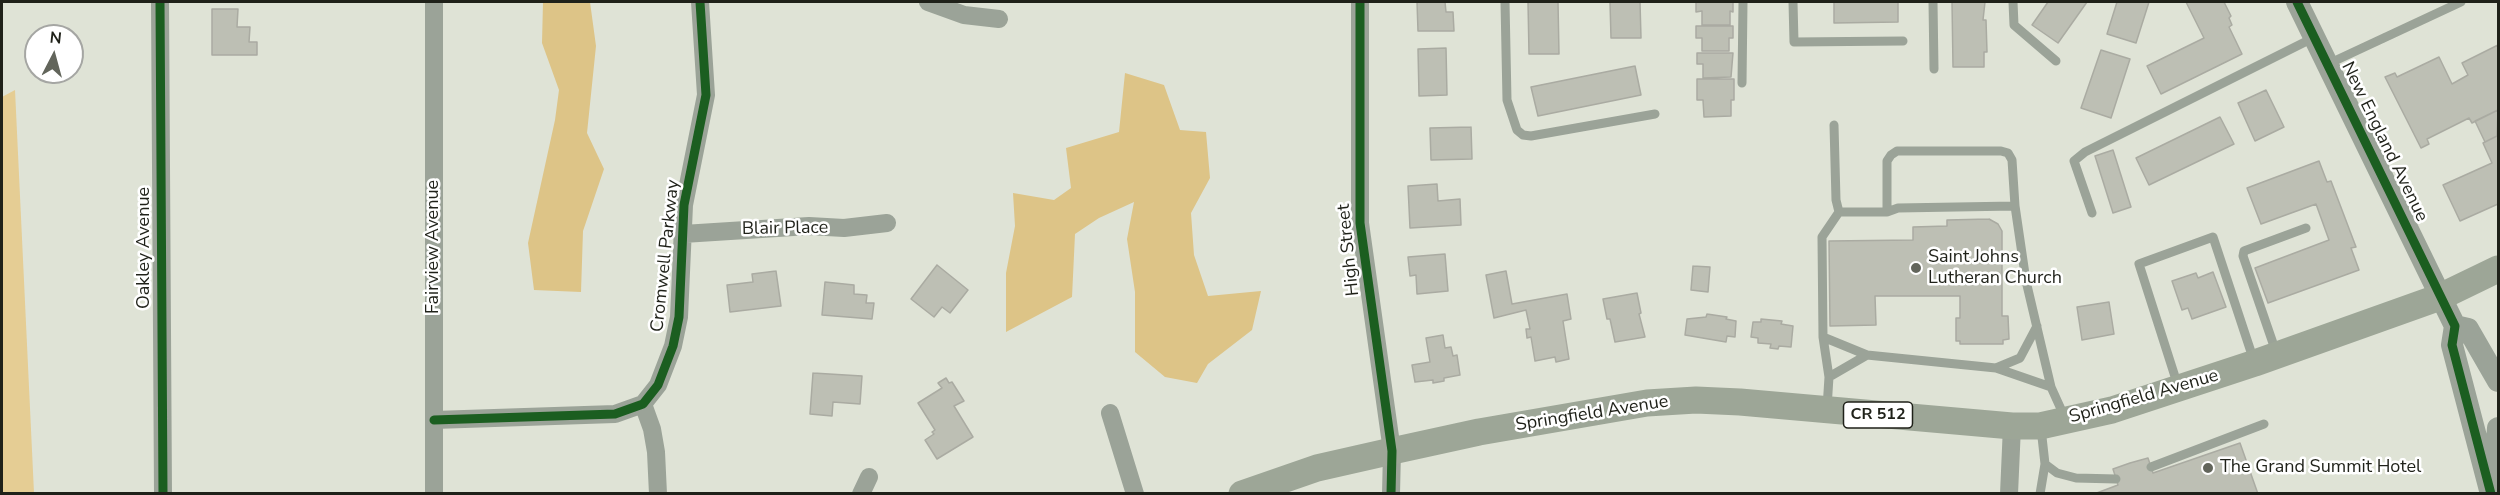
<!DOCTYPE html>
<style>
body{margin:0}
#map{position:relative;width:2500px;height:495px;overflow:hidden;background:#dfe3d6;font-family:"Nunito Sans",sans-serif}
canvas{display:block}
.frame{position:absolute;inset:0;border:3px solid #1f2119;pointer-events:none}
.north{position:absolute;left:24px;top:24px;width:60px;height:60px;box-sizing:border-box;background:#fff;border:2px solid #a5a6a3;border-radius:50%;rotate:6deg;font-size:16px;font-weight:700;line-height:24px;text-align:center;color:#1f2119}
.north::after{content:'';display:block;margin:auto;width:21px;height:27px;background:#62655b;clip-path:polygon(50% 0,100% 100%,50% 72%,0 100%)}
</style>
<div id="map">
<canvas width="2500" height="495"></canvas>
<div class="frame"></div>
<div class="north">N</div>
</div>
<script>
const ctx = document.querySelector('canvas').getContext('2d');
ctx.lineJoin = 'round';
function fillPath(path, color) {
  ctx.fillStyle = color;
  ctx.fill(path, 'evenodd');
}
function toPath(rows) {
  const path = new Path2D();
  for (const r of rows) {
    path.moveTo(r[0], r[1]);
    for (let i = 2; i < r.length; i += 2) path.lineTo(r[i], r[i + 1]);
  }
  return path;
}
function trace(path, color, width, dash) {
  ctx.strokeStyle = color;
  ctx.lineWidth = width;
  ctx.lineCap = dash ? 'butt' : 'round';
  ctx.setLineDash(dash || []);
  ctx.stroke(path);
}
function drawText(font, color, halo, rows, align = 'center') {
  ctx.font = font + ' "Nunito Sans",sans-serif';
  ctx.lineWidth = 5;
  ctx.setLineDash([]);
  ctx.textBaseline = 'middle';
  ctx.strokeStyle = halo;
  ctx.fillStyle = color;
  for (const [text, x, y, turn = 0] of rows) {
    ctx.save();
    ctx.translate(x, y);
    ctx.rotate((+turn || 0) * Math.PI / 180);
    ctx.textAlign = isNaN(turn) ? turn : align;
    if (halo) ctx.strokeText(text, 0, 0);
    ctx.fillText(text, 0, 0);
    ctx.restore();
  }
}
const green = toPath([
 [15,90,34,493,34,494,2,493,2,97]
]);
const forest = toPath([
 [543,2,590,2,596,46,587,133,604,169,583,231,581,292,534,290,528,243,555,120,559,90,542,43],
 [1125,73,1164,85,1180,130,1206,132,1210,178,1191,213,1194,255,1208,296,1261,291,1252,330,1208,364,1197,383,1165,377,1135,352,1135,292,1127,239,1134,202,1099,218,1075,234,1072,297,1006,332,1006,273,1015,226,1013,193,1054,200,1071,188,1066,148,1119,132]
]);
const building = toPath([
 [1417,2,1445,2,1446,12,1453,12,1454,31,1418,31,1417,2],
 [1528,2,1558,2,1559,54,1529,54,1528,2],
 [1610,2,1640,2,1641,38,1611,38,1610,2],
 [1696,2,1733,2,1733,12,1730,11,1730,25,1702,25,1702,11,1696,12,1696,2],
 [1834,2,1898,2,1898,22,1834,23,1834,2],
 [1952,2,1985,2,1983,20,1986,20,1987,52,1984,52,1984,67,1953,67,1952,2],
 [2048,2,2087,2,2058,43,2032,25,2048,2],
 [2117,2,2149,2,2136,43,2107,34,2117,2],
 [2186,2,2224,2,2231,16,2229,18,2232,25,2229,27,2242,54,2161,94,2147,66,2204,38,2186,2],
 [212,9,238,9,237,27,250,27,249,42,257,42,257,55,212,55,212,9],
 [1696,26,1733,26,1733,38,1729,38,1729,51,1702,51,1702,38,1696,38,1696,26],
 [2498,45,2498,110,2472,123,2469,118,2427,139,2429,144,2421,148,2385,77,2395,73,2397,77,2439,57,2452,84,2468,75,2462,63,2498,45],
 [1446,48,1447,95,1419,96,1418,49,1446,48],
 [2101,50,2130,59,2111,118,2081,108,2101,50],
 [1697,53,1733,53,1731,77,1703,78,1703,64,1697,64,1697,53],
 [1635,66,1641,95,1538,116,1531,87,1635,66],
 [1697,79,1734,79,1734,100,1731,100,1731,116,1704,117,1703,100,1697,100,1697,79],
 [2266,90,2284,127,2255,141,2238,103,2266,90],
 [2498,110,2497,136,2485,142,2475,121,2498,110],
 [2220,117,2234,144,2149,185,2136,158,2220,117],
 [1471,127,1472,159,1431,160,1430,128,1471,127],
 [2498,132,2498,204,2460,221,2443,185,2492,163,2483,143,2497,136,2498,132],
 [2113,150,2131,207,2113,213,2095,156,2113,150],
 [2319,161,2327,182,2331,181,2356,247,2351,248,2359,270,2268,303,2255,268,2329,240,2316,204,2261,224,2247,188,2319,161],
 [1437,184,1438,201,1460,199,1461,225,1410,228,1408,186,1437,184],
 [1989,219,1998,224,2002,231,2002,316,2008,316,2009,339,2003,340,2003,344,1960,344,1960,341,1956,341,1956,318,1960,318,1960,296,1875,296,1876,325,1830,326,1829,241,1913,240,1913,227,1947,226,1947,220,1989,219],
 [1445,254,1448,291,1417,294,1416,275,1410,276,1408,257,1445,254],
 [937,265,968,290,950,313,942,307,934,317,911,299,937,265],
 [1693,266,1710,267,1708,292,1691,290,1693,266],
 [776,271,781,306,730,312,727,285,753,282,752,274,776,271],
 [1506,271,1512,304,1567,294,1571,319,1563,321,1569,359,1556,362,1555,357,1535,361,1531,337,1527,338,1526,329,1530,329,1526,310,1494,318,1486,275,1506,271],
 [2213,272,2226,307,2192,319,2188,308,2182,310,2172,281,2196,273,2198,278,2213,272],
 [825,282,854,285,854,294,867,295,866,303,874,303,872,319,822,315,825,282],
 [1637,293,1641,313,1639,314,1645,337,1615,342,1610,319,1607,319,1603,299,1637,293],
 [2109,302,2114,334,2082,340,2077,307,2109,302],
 [1707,314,1727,317,1726,319,1736,321,1735,337,1727,336,1726,342,1685,335,1687,319,1706,317,1707,314],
 [1761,319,1782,321,1781,324,1793,326,1791,347,1779,346,1778,349,1770,348,1771,344,1758,343,1758,338,1751,337,1753,322,1761,322,1761,319],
 [1443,335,1445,348,1451,347,1453,356,1457,355,1460,375,1444,378,1444,381,1433,383,1433,380,1415,382,1412,365,1430,362,1426,338,1443,335],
 [813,373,862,376,860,404,833,402,832,416,810,414,813,373],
 [946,378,949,383,952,382,964,401,954,406,973,437,937,459,925,440,934,434,932,432,935,430,918,403,942,388,938,383,946,378],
 [2240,443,2258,494,2094,494,2118,485,2113,469,2130,463,2148,458,2153,473,2240,443]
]);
const service = toPath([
 [1505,2,1507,100,1517,130,1523,135,1531,136,1655,114],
 [1793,2,1794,42,1903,41],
 [1933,2,1934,69],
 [2013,2,2014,25,2056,61],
 [2328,64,2461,2],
 [1742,83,1743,2],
 [1834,125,1836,200,1839,212],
 [1887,212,1887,161,1891,155,1897,151,2001,151,2008,153,2012,160,2015,206,2026,281,2051,387],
 [2092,213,2074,161,2085,152,2315,37],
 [1823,337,1867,355],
 [2276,352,2243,256,2244,251,2306,228],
 [1996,368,2020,358,2037,326],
 [1829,377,1867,355,1996,368,2051,387,2065,418],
 [2178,386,2139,264,2213,237,2254,361],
 [1827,408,1829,377,1823,337,1822,237,1839,212,1887,212,1898,208,2015,206],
 [2041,428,2045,464,2057,473,2076,478,2116,479],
 [2151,467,2264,424],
 [2040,494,2045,464]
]);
const minor = toPath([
 [160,2,163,494],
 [928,2,964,15,999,19],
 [1360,2,1360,223,1392,451,1391,494],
 [683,234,809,226,844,228,887,223],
 [643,404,652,429,656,452,658,494],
 [1110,413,1135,494],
 [434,420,615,414,643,404,658,385,673,346,679,317,684,205,706,95,700,2],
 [434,494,434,2],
 [861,494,869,477],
 [2009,494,2012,426]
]);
const tertiary = toPath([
 [2297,2,2455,326,2452,345,2491,494],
 [2455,326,2468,329,2498,381],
 [2494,480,2498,428]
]);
const primary = toPath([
 [1242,494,1317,468,1392,451,1479,432,1647,403,1696,400,1740,402,2012,426,2040,426,2112,410,2255,363,2440,297,2498,269]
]);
const cycleway = toPath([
 [160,2,163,494],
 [1360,2,1360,223,1392,451,1391,494],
 [2297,2,2455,326,2452,345,2491,494],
 [434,420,615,414,643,404,658,385,673,346,679,317,684,205,706,95,700,2]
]);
const markers = [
 [1916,268,6,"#62655b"],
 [2208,468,6,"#62655b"]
];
const shields = [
 [1878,415,69]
];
const shieldNames = [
 ["CR 512",1878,415]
];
const streetNames = [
 ["New England Avenue",2384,142,64],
 ["Blair Place",785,229,-1],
 ["Fairview Avenue",434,247,-90],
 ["Oakley Avenue",145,248,-90],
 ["High Street",1349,250,-96],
 ["Cromwell Parkway",666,256,-84],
 ["Springfield Avenue",2144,397,-16],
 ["Springfield Avenue",1592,414,-9]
];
const poiNames = [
 ["Saint Johns",1928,258],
 ["Lutheran Church",1928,279],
 ["The Grand Summit Hotel",2220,468]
];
fillPath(green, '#e5cd94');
fillPath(forest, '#ddc487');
fillPath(building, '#bdbfb4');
trace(building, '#aaaba2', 1.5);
trace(service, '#9ba398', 9);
trace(minor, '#9ba398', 18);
trace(tertiary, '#9ba398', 22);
trace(primary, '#9da697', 27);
trace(cycleway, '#1b5e20', 9);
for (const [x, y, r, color] of markers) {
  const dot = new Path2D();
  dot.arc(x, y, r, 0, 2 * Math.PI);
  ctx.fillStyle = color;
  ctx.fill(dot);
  trace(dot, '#fff', 2);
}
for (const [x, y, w] of shields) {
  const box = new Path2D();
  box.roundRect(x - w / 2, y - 13, w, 26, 4.5);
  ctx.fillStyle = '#fff';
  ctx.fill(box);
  trace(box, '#1f2119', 1.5);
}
drawText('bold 16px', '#1f2119', null, shieldNames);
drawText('18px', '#1f2119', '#fff', streetNames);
drawText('18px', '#1f2119', '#fff', poiNames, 'left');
</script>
